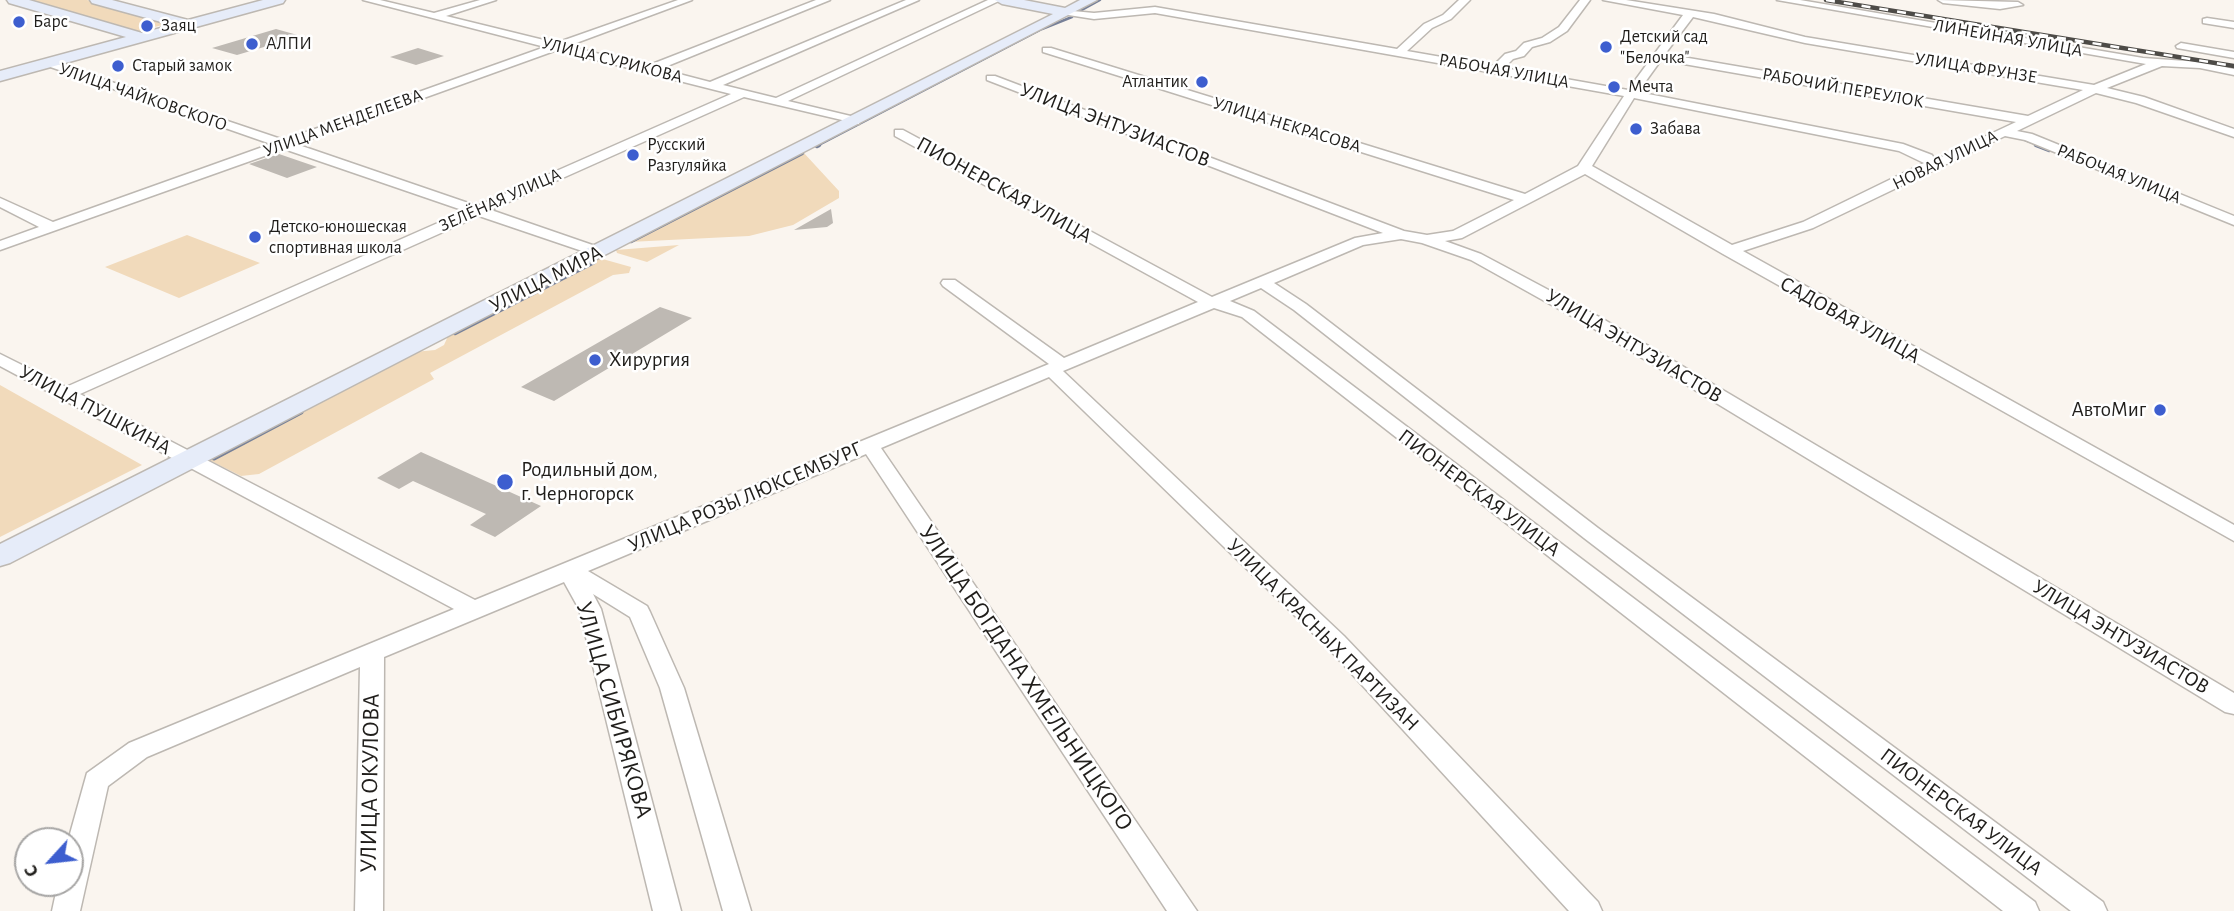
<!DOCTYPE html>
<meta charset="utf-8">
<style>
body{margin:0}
#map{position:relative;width:2234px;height:911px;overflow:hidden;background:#faf5ef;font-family:"Alegreya Sans",sans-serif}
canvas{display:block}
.north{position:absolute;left:14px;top:827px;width:70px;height:70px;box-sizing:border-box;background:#fff;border:2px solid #a6a5a4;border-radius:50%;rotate:243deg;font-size:19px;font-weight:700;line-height:28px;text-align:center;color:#201e1b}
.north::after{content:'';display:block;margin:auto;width:24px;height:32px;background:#3d5ecf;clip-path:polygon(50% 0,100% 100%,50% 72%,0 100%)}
</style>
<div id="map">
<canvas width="2234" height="911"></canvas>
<div class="north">С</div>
</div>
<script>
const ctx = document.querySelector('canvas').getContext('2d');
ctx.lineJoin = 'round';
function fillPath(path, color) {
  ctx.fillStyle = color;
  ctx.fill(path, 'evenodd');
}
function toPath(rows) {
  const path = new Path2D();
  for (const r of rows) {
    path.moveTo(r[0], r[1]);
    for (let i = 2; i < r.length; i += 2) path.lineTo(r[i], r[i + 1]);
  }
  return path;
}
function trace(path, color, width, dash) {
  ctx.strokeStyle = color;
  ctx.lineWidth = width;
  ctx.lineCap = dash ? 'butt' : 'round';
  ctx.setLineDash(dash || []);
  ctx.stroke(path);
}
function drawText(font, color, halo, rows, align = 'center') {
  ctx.font = font + ' "Alegreya Sans",sans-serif';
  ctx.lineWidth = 5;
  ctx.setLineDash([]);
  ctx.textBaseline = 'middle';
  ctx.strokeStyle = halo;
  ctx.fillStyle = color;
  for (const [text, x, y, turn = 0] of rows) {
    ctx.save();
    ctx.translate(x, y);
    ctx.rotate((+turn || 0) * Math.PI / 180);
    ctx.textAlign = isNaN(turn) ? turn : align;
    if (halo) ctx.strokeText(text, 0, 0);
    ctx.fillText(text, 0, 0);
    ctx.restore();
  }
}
const green = toPath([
 [25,0,87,0,170,23,136,32],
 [803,152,839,191,839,198,793,225,749,236,629,242],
 [187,235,260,263,179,298,105,267],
 [679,245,647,262,617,253,616,250],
 [599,258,631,267,629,273,613,275,430,373,434,379,259,474,241,476,207,459,414,352,435,350,444,345,449,334],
 [0,385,39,407,142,465,0,537]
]);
const streamFar2 = toPath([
 [1080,11,1100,0],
 [2020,138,2041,146],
 [817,146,1042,29,1072,17]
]);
const streamFar1 = toPath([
 [2036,145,2049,150],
 [817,146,819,145],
 [631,241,802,153],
 [455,333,594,262]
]);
const stream = toPath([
 [214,458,301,412]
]);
const building = toPath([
 [276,29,301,36,237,55,212,48],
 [418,48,444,56,416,65,390,57],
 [279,154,317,167,287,178,249,164],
 [831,209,833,223,827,227,794,230],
 [660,307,692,318,554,401,521,387],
 [421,452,541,506,495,537,470,525,486,514,413,481,399,489,377,478]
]);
const street = toPath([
 [363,0,380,0,434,13,480,0,496,0,446,16,556,43,678,0,692,0,568,46,647,66,816,0,830,0,660,69,710,82,906,0,919,0,723,85,776,98,988,0,1001,0,788,101,859,118,859,124,744,97,491,210,604,249,607,252,604,255,594,255,479,216,80,394,475,600,1049,364,943,286,941,283,943,280,955,280,1064,358,1198,302,895,136,895,130,903,130,1212,297,1355,238,1383,233,987,80,987,76,995,76,1404,231,1427,235,1453,231,1514,200,1043,52,1043,48,1051,48,1525,194,1578,166,1624,96,1155,13,1094,19,1062,14,1062,10,1094,13,1155,7,1397,49,1424,24,1443,15,1459,0,1470,0,1451,19,1432,28,1407,51,1493,66,1505,54,1516,51,1524,43,1542,38,1559,27,1580,0,1590,0,1567,31,1550,42,1532,47,1524,56,1513,59,1504,68,1628,90,1683,15,1603,0,1626,0,1714,14,1805,37,2094,85,2146,64,1777,0,1800,0,2143,58,2200,62,2234,69,2234,75,2200,68,2162,66,2107,88,2144,97,2234,129,2234,137,2136,103,2096,93,2017,131,2032,134,2234,216,2234,225,2025,140,2005,136,1813,228,1743,251,2234,525,2234,541,1723,254,1585,174,1462,238,1445,241,1481,254,1603,319,2234,693,2234,714,2225,712,1591,327,1471,260,1422,243,1401,239,1363,245,1274,283,1306,304,1598,528,2103,902,2107,911,2071,911,1584,538,1294,310,1261,288,1230,301,1254,311,2035,902,2039,911,2003,911,1242,317,1214,308,1063,371,1344,636,1598,902,1602,911,1569,911,1328,648,1049,377,881,448,1197,911,1167,911,866,454,588,571,647,606,650,612,684,688,751,911,723,911,660,688,630,617,593,594,601,609,681,911,653,911,579,609,564,582,384,657,383,911,355,911,360,667,147,757,108,786,80,911,52,911,58,883,70,883,68,841,87,773,129,743,454,609,0,366,0,354,66,387,465,211,284,149,0,250,0,241,39,227,0,207,0,198,53,222,271,144,39,63,49,61,284,140,545,47,363,0],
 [1693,17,1805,43,2083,90,2028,116,1665,54,1693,17],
 [557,50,731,94,477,206,296,144,557,50],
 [1661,60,2016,122,1935,160,1932,155,1903,144,1638,92,1661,60],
 [1634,98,1899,151,1924,163,1803,222,1732,245,1592,166,1634,98],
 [1938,0,2018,2,2023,5,2000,9,1943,3,1938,0],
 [2207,18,2234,22,2234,28,2203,23,2203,19,2207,18],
 [2181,43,2234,52,2234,58,2177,48,2176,46,2181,43]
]);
const secondary = toPath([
 [7,0,29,0,142,33,172,25,92,3,90,0,112,0,188,20,263,0,285,0,283,3,0,81,0,71,126,37,9,3,7,0],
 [995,0,1024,0,1065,8,1080,0,1097,0,10,563,0,566,0,544,1053,14,1002,4,995,0]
]);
const rail = toPath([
 [1826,0,2234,66]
]);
const markers = [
 [19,22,7,"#3d5ecf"],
 [147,26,7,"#3d5ecf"],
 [252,44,7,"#3d5ecf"],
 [1606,47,7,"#3d5ecf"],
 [118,66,7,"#3d5ecf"],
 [1202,82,7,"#3d5ecf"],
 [1614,87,7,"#3d5ecf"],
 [1636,129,7,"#3d5ecf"],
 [633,155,7,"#3d5ecf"],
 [255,237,7,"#3d5ecf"],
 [595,360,7,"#3d5ecf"],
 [2160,410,7,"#3d5ecf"],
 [505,482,9,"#3d5ecf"]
];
const farPoinames = [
 ["Барс",33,22],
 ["Заяц",161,26],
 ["Детский сад",1620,37],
 ["\"Белочка\"",1620,58],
 ["АЛПИ",266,44],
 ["Старый замок",132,66],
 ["Атлантик",1188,82,"right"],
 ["Мечта",1628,87],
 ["Забава",1650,129],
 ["Русский",647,145],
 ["Разгуляйка",647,166],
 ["Детско-юношеская",269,227],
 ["спортивная школа",269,248]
];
const farStreetnames = [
 ["ЛИНЕЙНАЯ УЛИЦА",2008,38,10],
 ["УЛИЦА СУРИКОВА",612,60,14],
 ["УЛИЦА ФРУНЗЕ",1976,68,9],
 ["РАБОЧАЯ УЛИЦА",1504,71,10],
 ["РАБОЧИЙ ПЕРЕУЛОК",1843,88,10],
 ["УЛИЦА ЧАЙКОВСКОГО",143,97,19],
 ["УЛИЦА МЕНДЕЛЕЕВА",343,123,-20],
 ["УЛИЦА НЕКРАСОВА",1287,125,17],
 ["НОВАЯ УЛИЦА",1945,160,-26],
 ["РАБОЧАЯ УЛИЦА",2119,174,22],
 ["ЗЕЛЁНАЯ УЛИЦА",500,200,-24]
];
const streetNames = [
 ["УЛИЦА ЭНТУЗИАСТОВ",1115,125,21],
 ["ПИОНЕРСКАЯ УЛИЦА",1004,190,29],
 ["УЛИЦА МИРА",546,279,-27],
 ["САДОВАЯ УЛИЦА",1850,320,29],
 ["УЛИЦА ЭНТУЗИАСТОВ",1634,346,31],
 ["УЛИЦА ПУШКИНА",95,410,28],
 ["ПИОНЕРСКАЯ УЛИЦА",1479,493,37],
 ["УЛИЦА РОЗЫ ЛЮКСЕМБУРГ",745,497,-23],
 ["УЛИЦА КРАСНЫХ ПАРТИЗАН",1323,635,45],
 ["УЛИЦА ЭНТУЗИАСТОВ",2121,637,31],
 ["ПИОНЕРСКАЯ УЛИЦА",1961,812,37]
];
const poiNames = [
 ["Хирургия",609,360],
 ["АвтоМиг",2146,410,"right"],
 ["Родильный дом,",521,470],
 ["г. Черногорск",521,494]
];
const nearStreetnames = [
 ["УЛИЦА БОГДАНА ХМЕЛЬНИЦКОГО",1026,678,56],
 ["УЛИЦА СИБИРЯКОВА",614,710,74],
 ["УЛИЦА ОКУЛОВА",370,783,-89]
];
fillPath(green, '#f1dabb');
trace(streamFar2, '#778098', 2.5);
trace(streamFar1, '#778098', 4.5);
trace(stream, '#778098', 5);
fillPath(building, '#beb9b3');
trace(street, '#bdb8b2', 3);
trace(secondary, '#bdb8b2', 3);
fillPath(street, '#fff');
fillPath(secondary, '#e6ecf9');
trace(rail, '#4d4b47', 4.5);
trace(rail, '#fff', 2.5, [9]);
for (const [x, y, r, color] of markers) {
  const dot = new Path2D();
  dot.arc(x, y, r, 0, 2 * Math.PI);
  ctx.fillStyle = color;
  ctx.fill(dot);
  trace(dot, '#fff', 2.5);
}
drawText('18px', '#201e1b', '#fff', farPoinames, 'left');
drawText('18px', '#201e1b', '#fff', farStreetnames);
drawText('21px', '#201e1b', '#fff', streetNames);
drawText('21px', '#201e1b', '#fff', poiNames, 'left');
drawText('24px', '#201e1b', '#fff', nearStreetnames);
</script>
